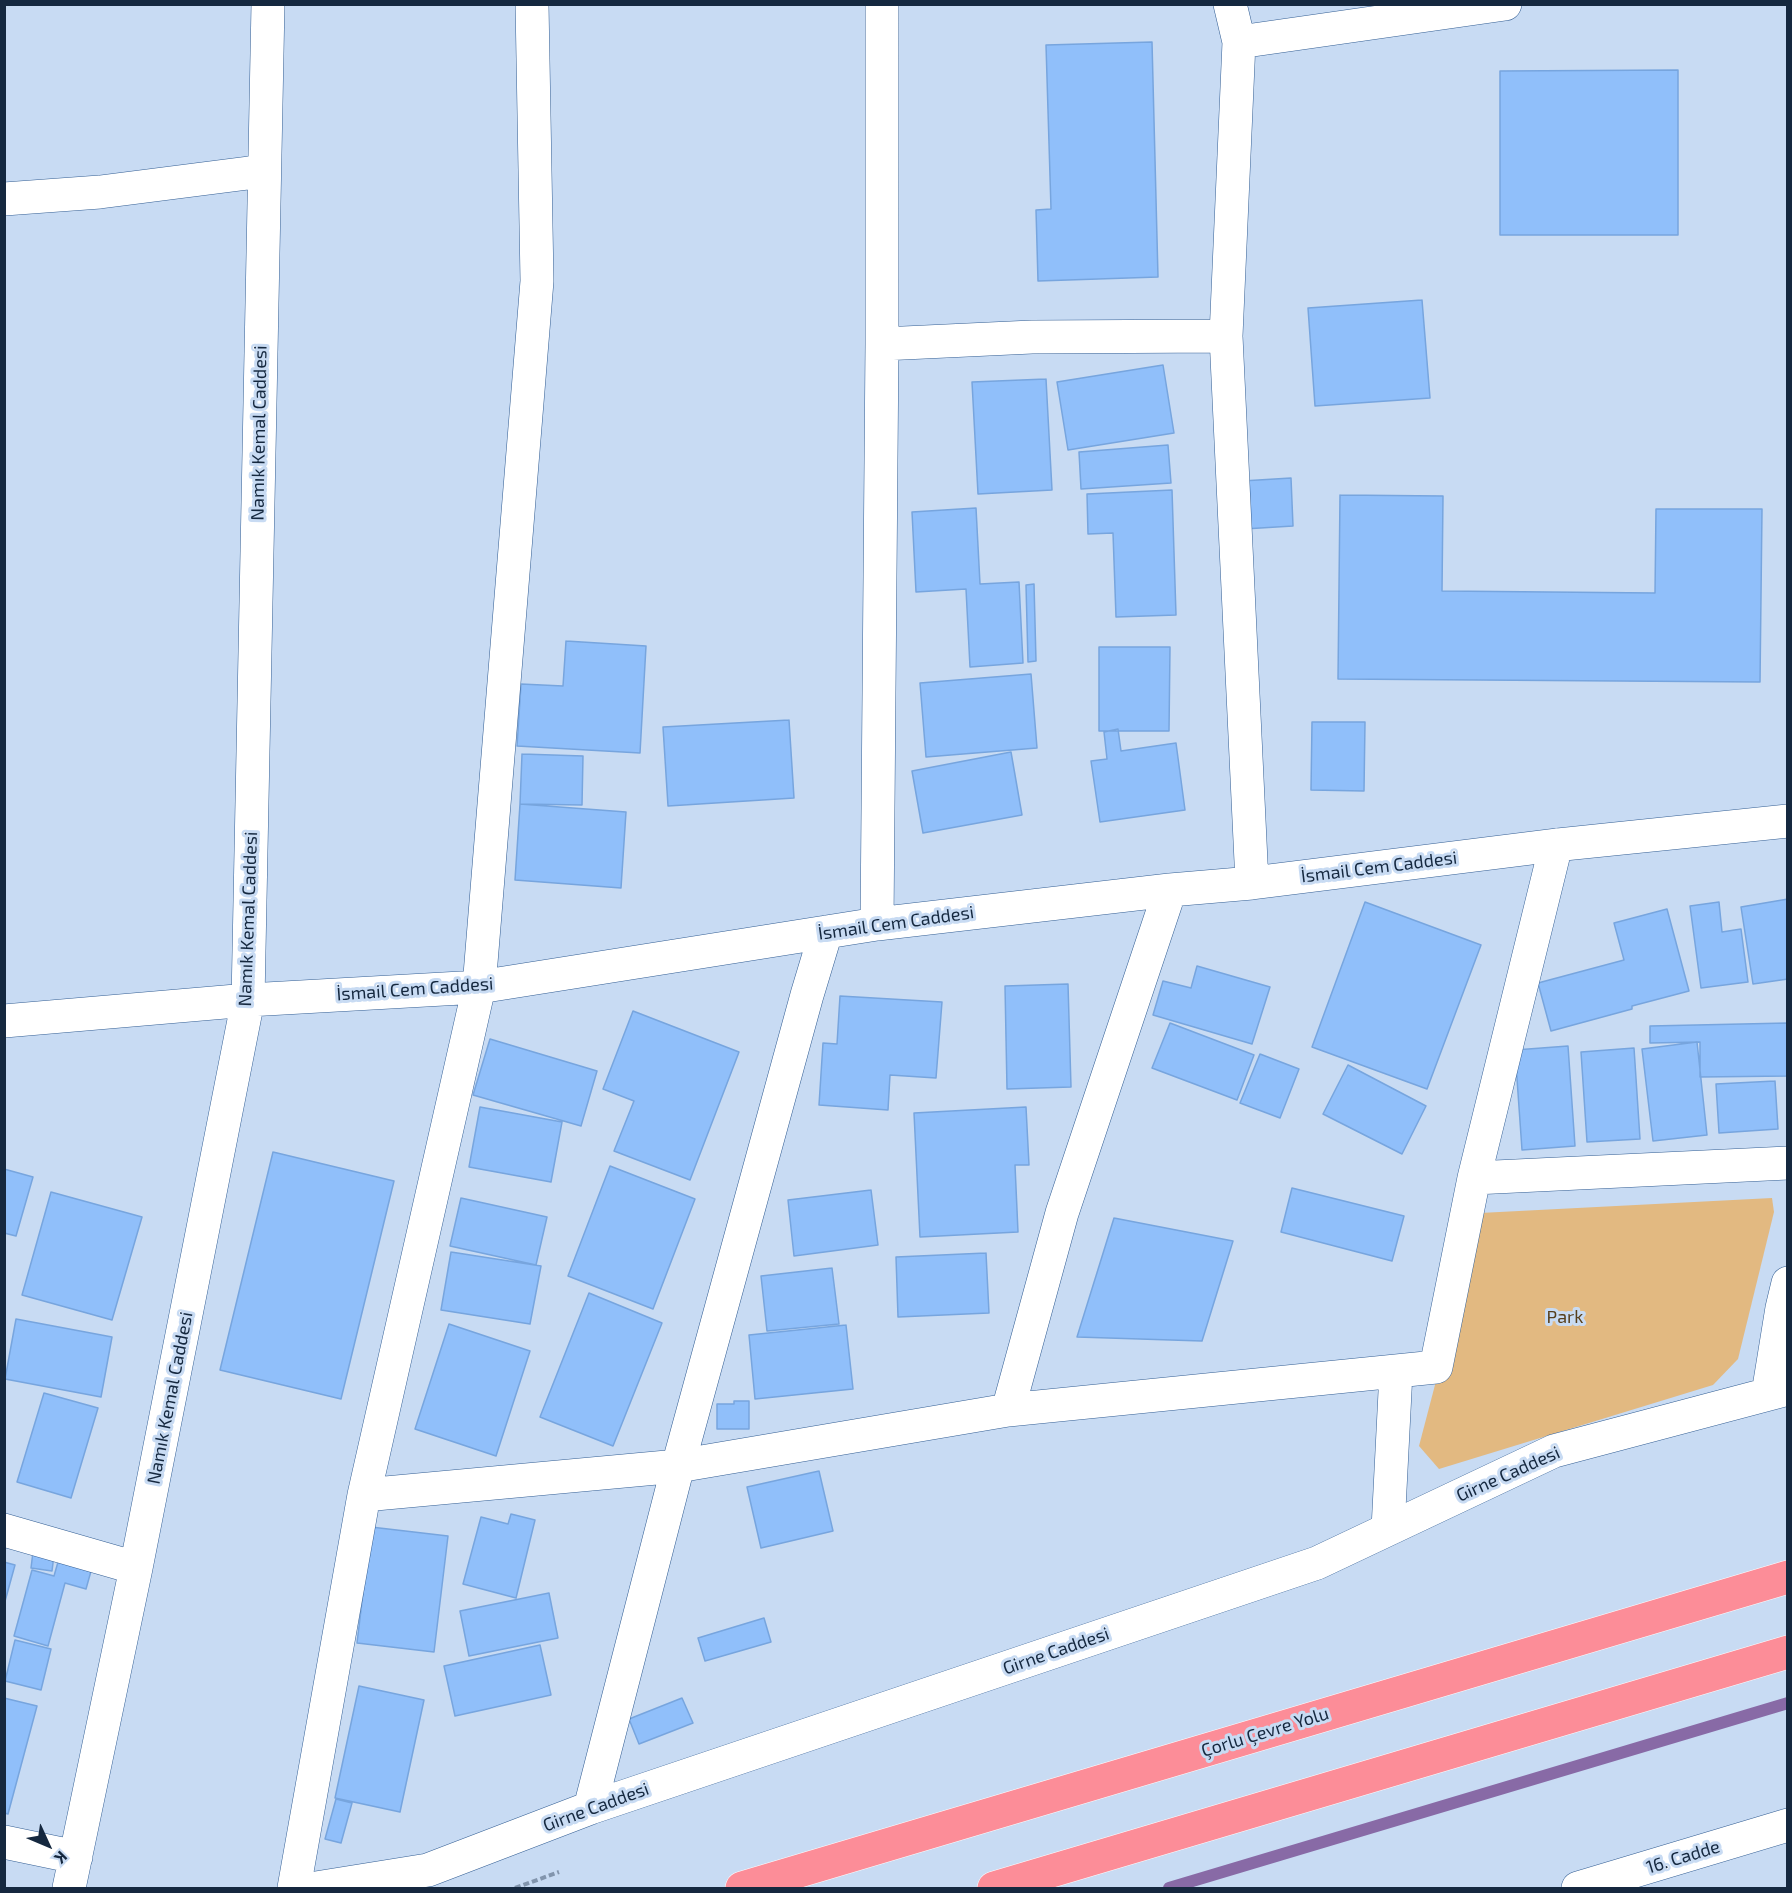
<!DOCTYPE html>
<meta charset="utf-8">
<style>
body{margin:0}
#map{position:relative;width:1792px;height:1893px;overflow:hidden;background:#c8dbf3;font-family:"Exo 2",sans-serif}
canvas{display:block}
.frame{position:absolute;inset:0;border:6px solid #15283f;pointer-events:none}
.north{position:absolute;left:18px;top:1815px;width:60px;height:60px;-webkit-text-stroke:4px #c8dbf3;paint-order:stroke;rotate:134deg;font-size:16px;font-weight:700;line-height:24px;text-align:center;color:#15283f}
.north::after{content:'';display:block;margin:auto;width:21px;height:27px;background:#15283f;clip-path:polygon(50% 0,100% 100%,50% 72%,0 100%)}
</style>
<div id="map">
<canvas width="1792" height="1893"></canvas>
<div class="frame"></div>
<div class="north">K</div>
</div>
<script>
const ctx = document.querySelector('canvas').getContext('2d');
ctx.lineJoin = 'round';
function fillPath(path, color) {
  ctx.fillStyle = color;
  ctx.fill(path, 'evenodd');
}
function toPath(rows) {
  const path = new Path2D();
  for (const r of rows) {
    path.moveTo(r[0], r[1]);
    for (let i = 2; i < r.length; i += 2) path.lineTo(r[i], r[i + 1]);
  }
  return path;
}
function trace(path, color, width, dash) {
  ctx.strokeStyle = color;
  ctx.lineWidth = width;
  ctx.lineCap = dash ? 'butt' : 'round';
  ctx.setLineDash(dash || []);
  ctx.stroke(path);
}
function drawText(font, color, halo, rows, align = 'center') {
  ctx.font = font + ' "Exo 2",sans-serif';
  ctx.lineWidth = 6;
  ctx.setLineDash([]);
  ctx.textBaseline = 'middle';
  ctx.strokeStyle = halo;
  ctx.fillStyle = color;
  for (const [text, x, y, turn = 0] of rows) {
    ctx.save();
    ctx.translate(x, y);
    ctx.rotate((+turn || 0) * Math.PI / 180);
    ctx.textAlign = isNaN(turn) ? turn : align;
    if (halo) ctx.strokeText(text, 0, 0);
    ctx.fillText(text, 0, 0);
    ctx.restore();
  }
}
const green = toPath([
 [1772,1198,1774,1212,1738,1359,1713,1385,1439,1469,1419,1446,1480,1213]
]);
const stream = toPath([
 [1169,1888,1788,1703]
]);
const building = toPath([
 [1152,42,1158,277,1038,281,1036,210,1051,209,1046,45,1152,42],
 [1678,70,1678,235,1500,235,1500,71,1678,70],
 [1422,300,1430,398,1315,406,1308,308,1422,300],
 [1163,365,1174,433,1068,450,1057,382,1163,365],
 [1046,379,1052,490,978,494,972,382,1046,379],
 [1168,445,1171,483,1081,489,1079,452,1168,445],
 [1291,478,1293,526,1244,529,1242,481,1291,478],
 [1172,490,1176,615,1116,617,1113,533,1088,534,1087,494,1172,490],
 [1340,495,1443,496,1442,591,1655,593,1656,509,1762,509,1760,682,1338,679,1340,495],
 [976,508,980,584,1019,582,1023,663,970,667,966,589,916,592,912,512,976,508],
 [1034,584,1036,661,1028,662,1026,585,1034,584],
 [566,641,646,646,640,753,517,746,521,684,563,686,566,641],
 [1099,647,1170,647,1169,731,1099,731,1099,647],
 [1031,674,1037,748,926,757,920,683,1031,674],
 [789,720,794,798,668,806,663,727,789,720],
 [1312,722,1365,722,1364,791,1311,790,1312,722],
 [1118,729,1121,751,1176,743,1185,810,1100,822,1091,761,1107,759,1104,732,1118,729],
 [1011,752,1022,815,923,833,912,771,1011,752],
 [522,754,583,756,582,805,520,804,522,754],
 [520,804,626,812,621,888,515,880,520,804],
 [1788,899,1788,979,1753,984,1741,907,1788,899],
 [1365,902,1481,945,1427,1089,1312,1047,1365,902],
 [1719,902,1722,932,1741,929,1748,982,1701,988,1690,906,1719,902],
 [1667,909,1689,991,1632,1006,1632,1009,1551,1031,1538,983,1624,960,1614,923,1667,909],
 [1197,966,1270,987,1252,1044,1153,1015,1163,981,1191,988,1197,966],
 [1068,984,1071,1087,1007,1089,1005,986,1068,984],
 [840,996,942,1002,936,1078,890,1075,888,1110,819,1105,823,1043,837,1044,840,996],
 [633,1011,739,1052,690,1180,614,1151,634,1101,603,1089,633,1011],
 [1170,1023,1254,1055,1237,1100,1152,1068,1170,1023],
 [1788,1023,1788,1076,1700,1077,1700,1042,1650,1043,1650,1026,1788,1023],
 [490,1039,597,1071,581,1126,473,1095,490,1039],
 [1697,1042,1707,1135,1653,1141,1642,1049,1697,1042],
 [1568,1046,1575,1146,1522,1150,1515,1050,1568,1046],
 [1634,1048,1640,1139,1587,1142,1581,1052,1634,1048],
 [1260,1054,1299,1069,1280,1118,1240,1103,1260,1054],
 [1348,1065,1426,1106,1402,1154,1323,1114,1348,1065],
 [1775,1081,1778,1129,1719,1133,1716,1084,1775,1081],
 [480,1107,562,1122,551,1182,469,1167,480,1107],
 [1026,1107,1029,1165,1015,1165,1018,1232,920,1237,914,1113,1026,1107],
 [273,1152,394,1181,341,1399,220,1370,273,1152],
 [610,1166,695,1199,653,1309,568,1276,610,1166],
 [4,1169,33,1177,16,1236,4,1233,4,1169],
 [1292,1188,1404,1216,1392,1261,1281,1232,1292,1188],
 [871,1190,878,1245,794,1256,788,1200,871,1190],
 [51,1192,142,1217,112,1320,22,1295,51,1192],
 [461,1198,547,1217,536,1265,450,1246,461,1198],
 [1114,1218,1233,1241,1202,1341,1077,1337,1114,1218],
 [451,1252,541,1266,530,1324,441,1310,451,1252],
 [986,1253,989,1313,898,1317,896,1257,986,1253],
 [832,1268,839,1324,767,1331,761,1276,832,1268],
 [589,1293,662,1323,613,1446,540,1417,589,1293],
 [16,1319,112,1337,101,1397,5,1379,16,1319],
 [449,1324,530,1351,496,1456,415,1429,449,1324],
 [846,1325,853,1389,755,1399,749,1335,846,1325],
 [44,1393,98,1408,71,1498,17,1482,44,1393],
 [734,1401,749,1401,749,1429,717,1429,717,1404,734,1404,734,1401],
 [819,1471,833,1531,761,1548,747,1487,819,1471],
 [511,1514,535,1520,516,1598,463,1584,481,1517,508,1524,511,1514],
 [371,1527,448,1536,434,1652,357,1643,371,1527],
 [33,1552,54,1555,52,1571,31,1568,33,1552],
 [60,1555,93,1564,86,1589,65,1583,48,1646,14,1636,32,1570,54,1576,60,1555],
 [4,1562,15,1565,4,1605,4,1562],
 [549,1593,558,1638,469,1656,460,1611,549,1593],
 [764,1618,771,1642,705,1661,698,1638,764,1618],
 [15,1640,51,1649,41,1690,5,1681,15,1640],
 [540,1645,551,1695,455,1716,444,1666,540,1645],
 [359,1686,424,1700,400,1812,335,1798,359,1686],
 [4,1698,37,1706,8,1814,4,1813,4,1698],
 [682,1698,693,1723,639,1744,629,1719,682,1698],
 [336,1799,352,1803,341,1843,325,1839,336,1799]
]);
const path = toPath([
 [515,1888,559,1872]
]);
const minor = toPath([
 [1230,4,1239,42,1226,336,1252,883],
 [1239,42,1505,4],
 [4,199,100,192,264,171],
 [882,344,1032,337,1226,336],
 [877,924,882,344,882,4],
 [4,1021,248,1000,479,987,877,924,1170,890,1252,883,1556,845,1788,821],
 [1474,1178,1788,1163],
 [1768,1394,1782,1308,1788,1283],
 [1008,1410,1062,1213,1170,890],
 [364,1495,678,1466,1008,1410,1436,1367,1474,1178,1556,845],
 [1388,1529,1396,1372],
 [4,1530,136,1568],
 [590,1808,678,1466,807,995,826,932],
 [4,1842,76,1857],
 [69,1888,136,1568,248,1000,268,4],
 [294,1888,364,1495,479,987,537,281,532,4],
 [316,1888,428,1870,590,1808,1317,1563,1554,1451,1788,1389],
 [1578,1888,1788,1825]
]);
const highway = toPath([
 [742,1888,1788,1577],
 [994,1888,1788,1652]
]);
const streetNames = [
 ["Namık Kemal Caddesi",259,433,-89],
 ["İsmail Cem Caddesi",1379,867,-7],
 ["Namık Kemal Caddesi",248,919,-88],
 ["İsmail Cem Caddesi",896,923,-8],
 ["İsmail Cem Caddesi",415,989,-4],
 ["Namık Kemal Caddesi",170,1398,-79],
 ["Girne Caddesi",1508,1474,-24],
 ["Girne Caddesi",1056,1651,-19],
 ["Çorlu Çevre Yolu",1265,1732,-17],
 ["Girne Caddesi",596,1807,-20],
 ["16. Cadde",1683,1857,-17]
];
const parkNames = [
 ["Park",1565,1317]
];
fillPath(green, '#e2b981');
trace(stream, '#886aa6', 12);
fillPath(building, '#90bffa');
trace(building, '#77a5de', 1.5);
trace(minor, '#345f94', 34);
trace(highway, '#fff', 34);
trace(path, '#8295ad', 4, [6, 3]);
trace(minor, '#fff', 33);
trace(highway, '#fc8d98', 33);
drawText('18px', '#15283f', '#c8dbf3', streetNames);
drawText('18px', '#573f1c', '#c8dbf3', parkNames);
</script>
